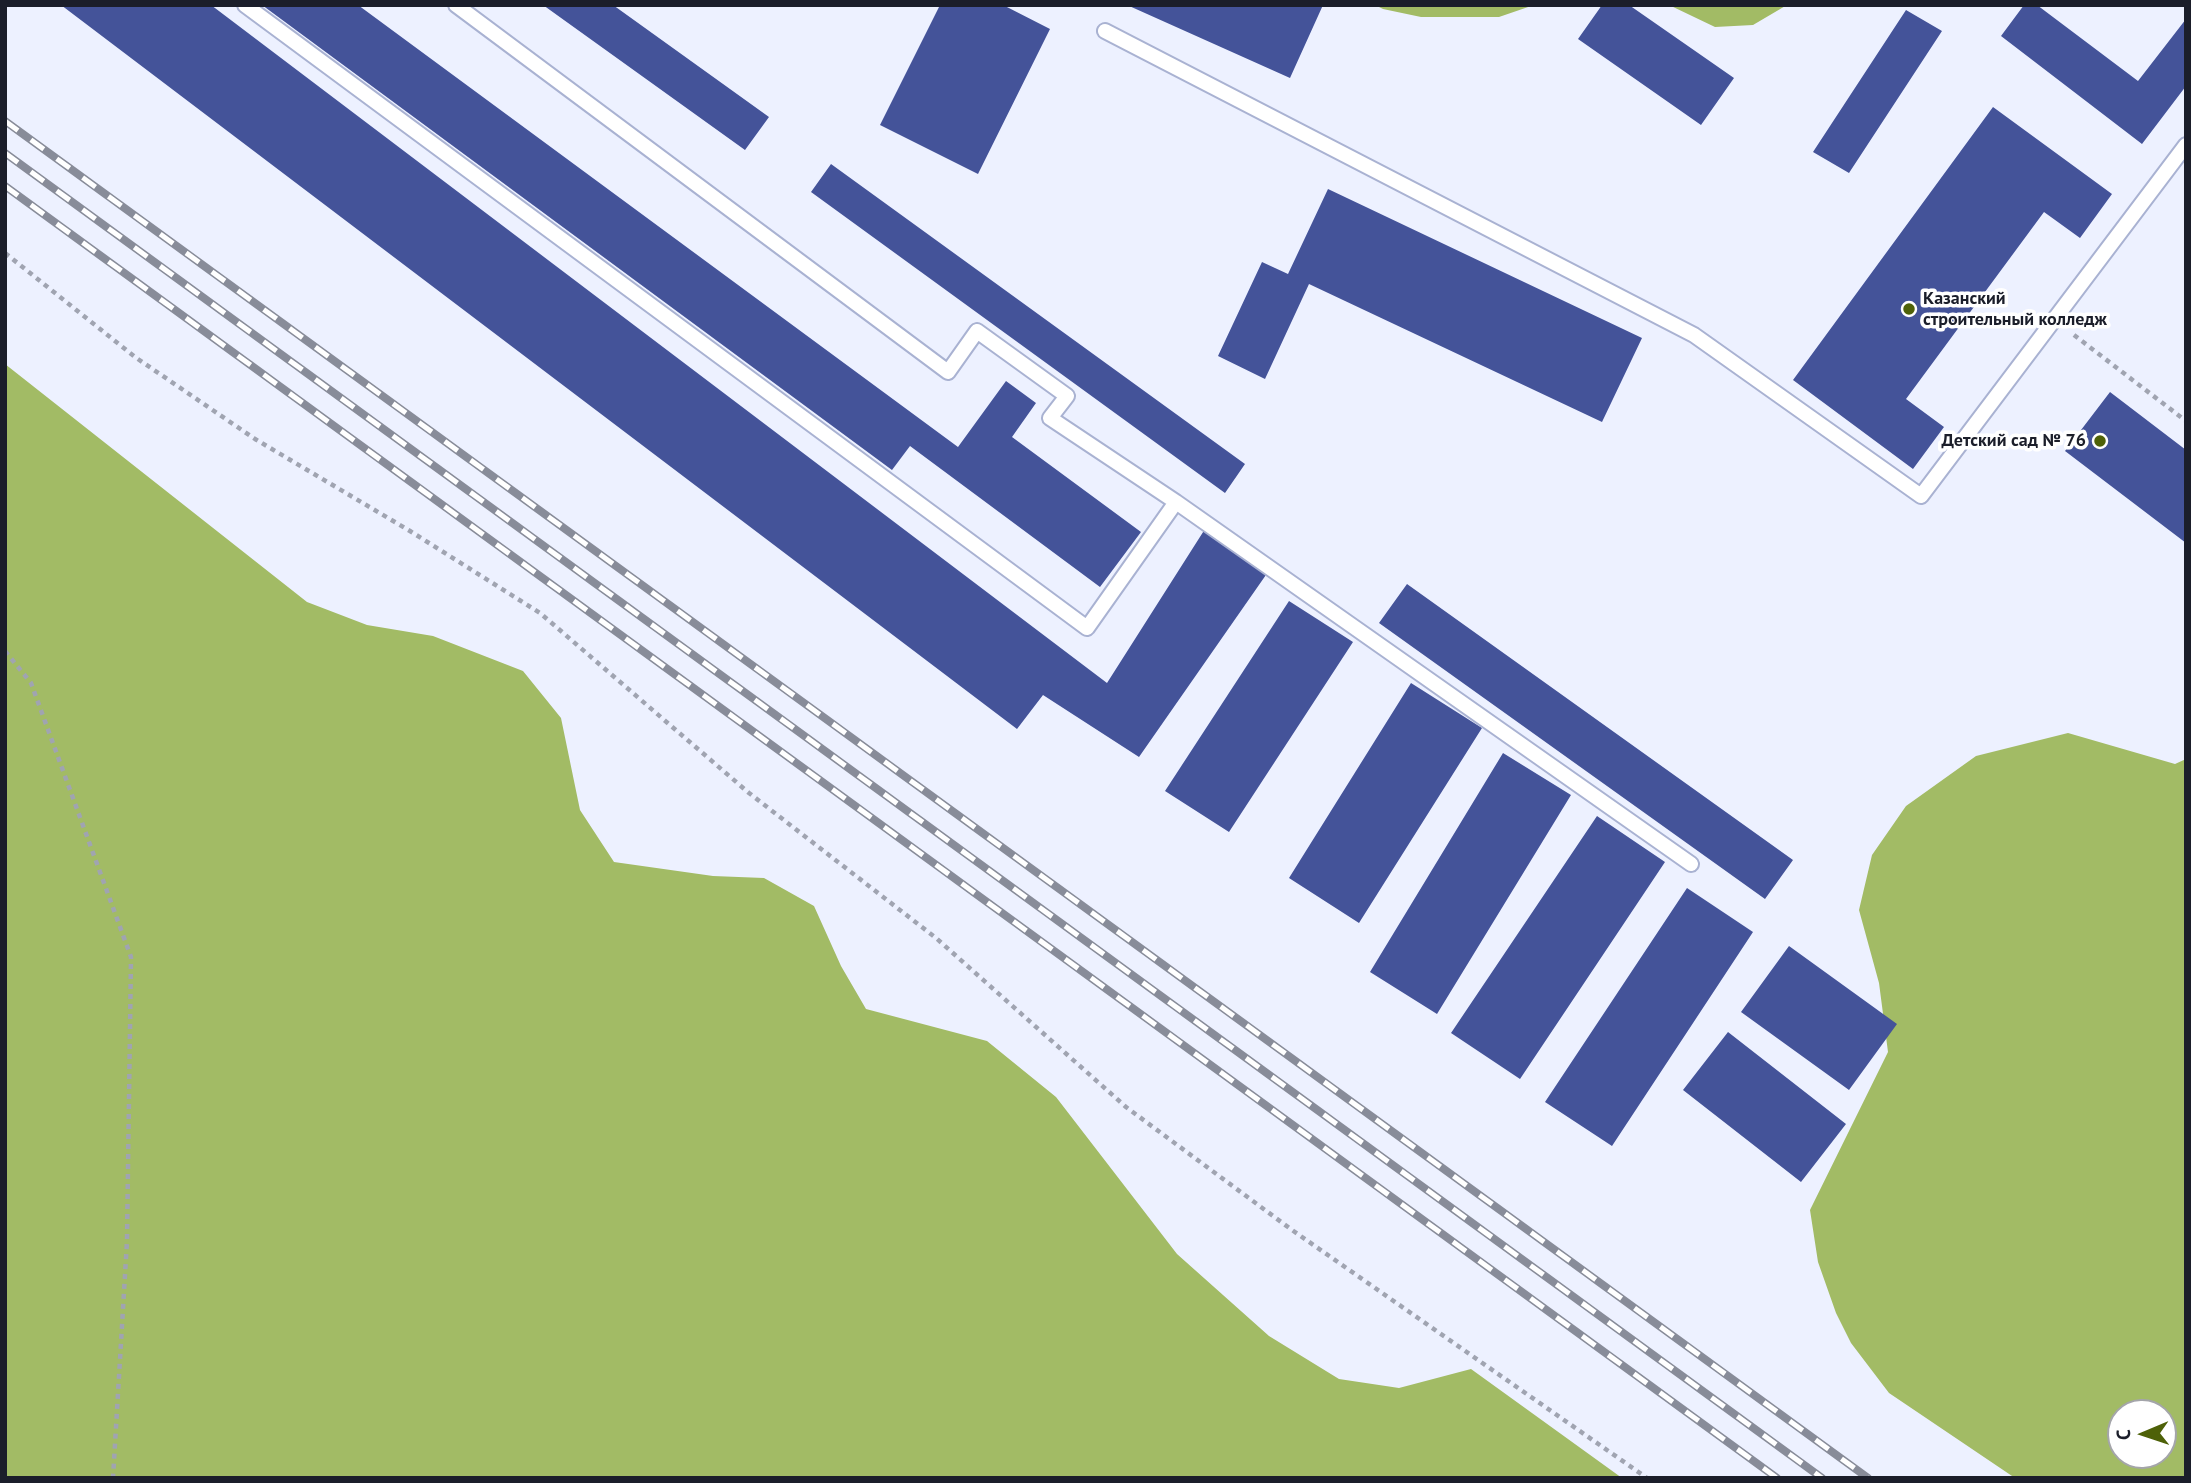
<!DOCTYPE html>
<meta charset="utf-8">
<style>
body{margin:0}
#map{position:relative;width:2191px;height:1483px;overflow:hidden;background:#edf1ff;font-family:"PT Sans",sans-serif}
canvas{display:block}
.frame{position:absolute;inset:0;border:7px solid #1b1e2a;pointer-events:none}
.north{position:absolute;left:2107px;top:1399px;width:70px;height:70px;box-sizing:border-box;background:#fff;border:2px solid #a4a5aa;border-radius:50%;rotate:268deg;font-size:19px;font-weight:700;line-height:28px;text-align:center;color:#1b1e2a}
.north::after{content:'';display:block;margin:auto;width:24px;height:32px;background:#4e6108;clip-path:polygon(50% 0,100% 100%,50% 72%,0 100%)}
</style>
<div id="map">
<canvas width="2191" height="1483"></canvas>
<div class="frame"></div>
<div class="north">С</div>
</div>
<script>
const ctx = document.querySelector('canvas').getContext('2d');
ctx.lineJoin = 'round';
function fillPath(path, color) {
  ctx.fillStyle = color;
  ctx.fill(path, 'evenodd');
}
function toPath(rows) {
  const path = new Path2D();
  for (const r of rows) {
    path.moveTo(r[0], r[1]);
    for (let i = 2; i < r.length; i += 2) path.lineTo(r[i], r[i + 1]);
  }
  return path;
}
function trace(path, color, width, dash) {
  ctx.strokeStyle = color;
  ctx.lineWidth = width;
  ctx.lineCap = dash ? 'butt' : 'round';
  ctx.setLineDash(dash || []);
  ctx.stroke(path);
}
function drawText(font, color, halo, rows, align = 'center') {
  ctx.font = font + ' "PT Sans",sans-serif';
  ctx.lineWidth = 7;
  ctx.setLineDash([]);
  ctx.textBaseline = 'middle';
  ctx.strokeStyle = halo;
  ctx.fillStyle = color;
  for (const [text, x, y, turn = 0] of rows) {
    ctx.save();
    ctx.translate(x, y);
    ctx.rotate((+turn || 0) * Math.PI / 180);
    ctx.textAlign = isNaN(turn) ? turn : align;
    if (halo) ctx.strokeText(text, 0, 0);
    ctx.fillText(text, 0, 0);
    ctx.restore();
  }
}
const forest = toPath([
 [1375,5,1534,5,1499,17,1421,17,1383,9],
 [1669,5,1787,5,1753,25,1715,27],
 [5,364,307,602,367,625,433,636,523,671,561,718,580,810,614,862,713,876,764,878,814,906,841,966,866,1009,987,1041,1056,1097,1177,1254,1269,1336,1339,1379,1399,1388,1471,1369,1622,1478,5,1478],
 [2068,733,2175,764,2186,759,2186,1478,2015,1478,1889,1393,1851,1343,1836,1313,1818,1262,1810,1210,1888,1052,1879,983,1859,910,1872,855,1906,806,1976,756],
 [2121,1413,2163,1413,2163,1455,2121,1455]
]);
const building = toPath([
 [61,5,211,5,1107,683,1205,529,1268,572,1139,757,1043,695,1017,729],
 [262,5,358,5,958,447,1006,381,1036,403,1012,437,1141,532,1100,587,910,446,892,470],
 [543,5,613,5,769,117,745,150],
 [940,5,1003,5,1050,29,978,174,880,125],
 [1127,5,1323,5,1290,78],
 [1602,5,1629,5,1734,78,1701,125,1578,39],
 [2024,5,2037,5,2138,81,2186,19,2186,86,2142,144,2001,36],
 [1906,10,1942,31,1849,173,1813,152],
 [1993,107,2112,194,2080,238,2044,212,1906,399,1944,427,1913,469,1793,380],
 [831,164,1245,464,1225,493,811,192],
 [1328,189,1642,338,1602,422,1309,284,1265,379,1218,356,1262,262,1288,274],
 [2110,392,2186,450,2186,543,2065,451],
 [1407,584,1793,860,1765,899,1379,623],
 [1289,601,1353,642,1229,832,1165,791],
 [1411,683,1482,728,1359,923,1289,878],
 [1503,753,1571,795,1437,1014,1370,972],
 [1597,816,1665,862,1520,1079,1451,1033],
 [1687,888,1753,932,1612,1146,1545,1102],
 [1789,946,1897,1024,1849,1090,1741,1012],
 [1728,1032,1846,1124,1801,1182,1683,1090]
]);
const path = toPath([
 [5,253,135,357,255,439,410,531,540,613,749,793,936,938,1126,1107,1292,1230,1647,1478],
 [2074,335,2186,421],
 [5,651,31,683,131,957,127,1241,113,1478]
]);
const service = toPath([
 [245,5,1087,628,1176,502],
 [456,5,948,372,977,331,1067,396,1050,418,1176,502,1691,864],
 [1105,31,1694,335,1921,496,2186,145]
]);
const rail = toPath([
 [5,121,1868,1478],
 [5,153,1822,1478],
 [5,186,1777,1478]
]);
const markers = [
 [1909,309,7,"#4e6108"],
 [2100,441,7,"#4e6108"]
];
const poiNames = [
 ["Казанский",1923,299],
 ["строительный колледж",1923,320],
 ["Детский сад № 76",2086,441,"right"]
];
fillPath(forest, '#a2bb65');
fillPath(building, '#445399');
trace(service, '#a9b2d2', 18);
trace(path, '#a0a4b1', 4.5, [5, 5]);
trace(service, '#fff', 14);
trace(rail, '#888c99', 8);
trace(rail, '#fff', 5, [16]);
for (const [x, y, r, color] of markers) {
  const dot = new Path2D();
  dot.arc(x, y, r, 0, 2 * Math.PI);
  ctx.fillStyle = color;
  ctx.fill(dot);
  trace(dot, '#fff', 2.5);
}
drawText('bold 18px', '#1b1e2a', '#fff', poiNames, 'left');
</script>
